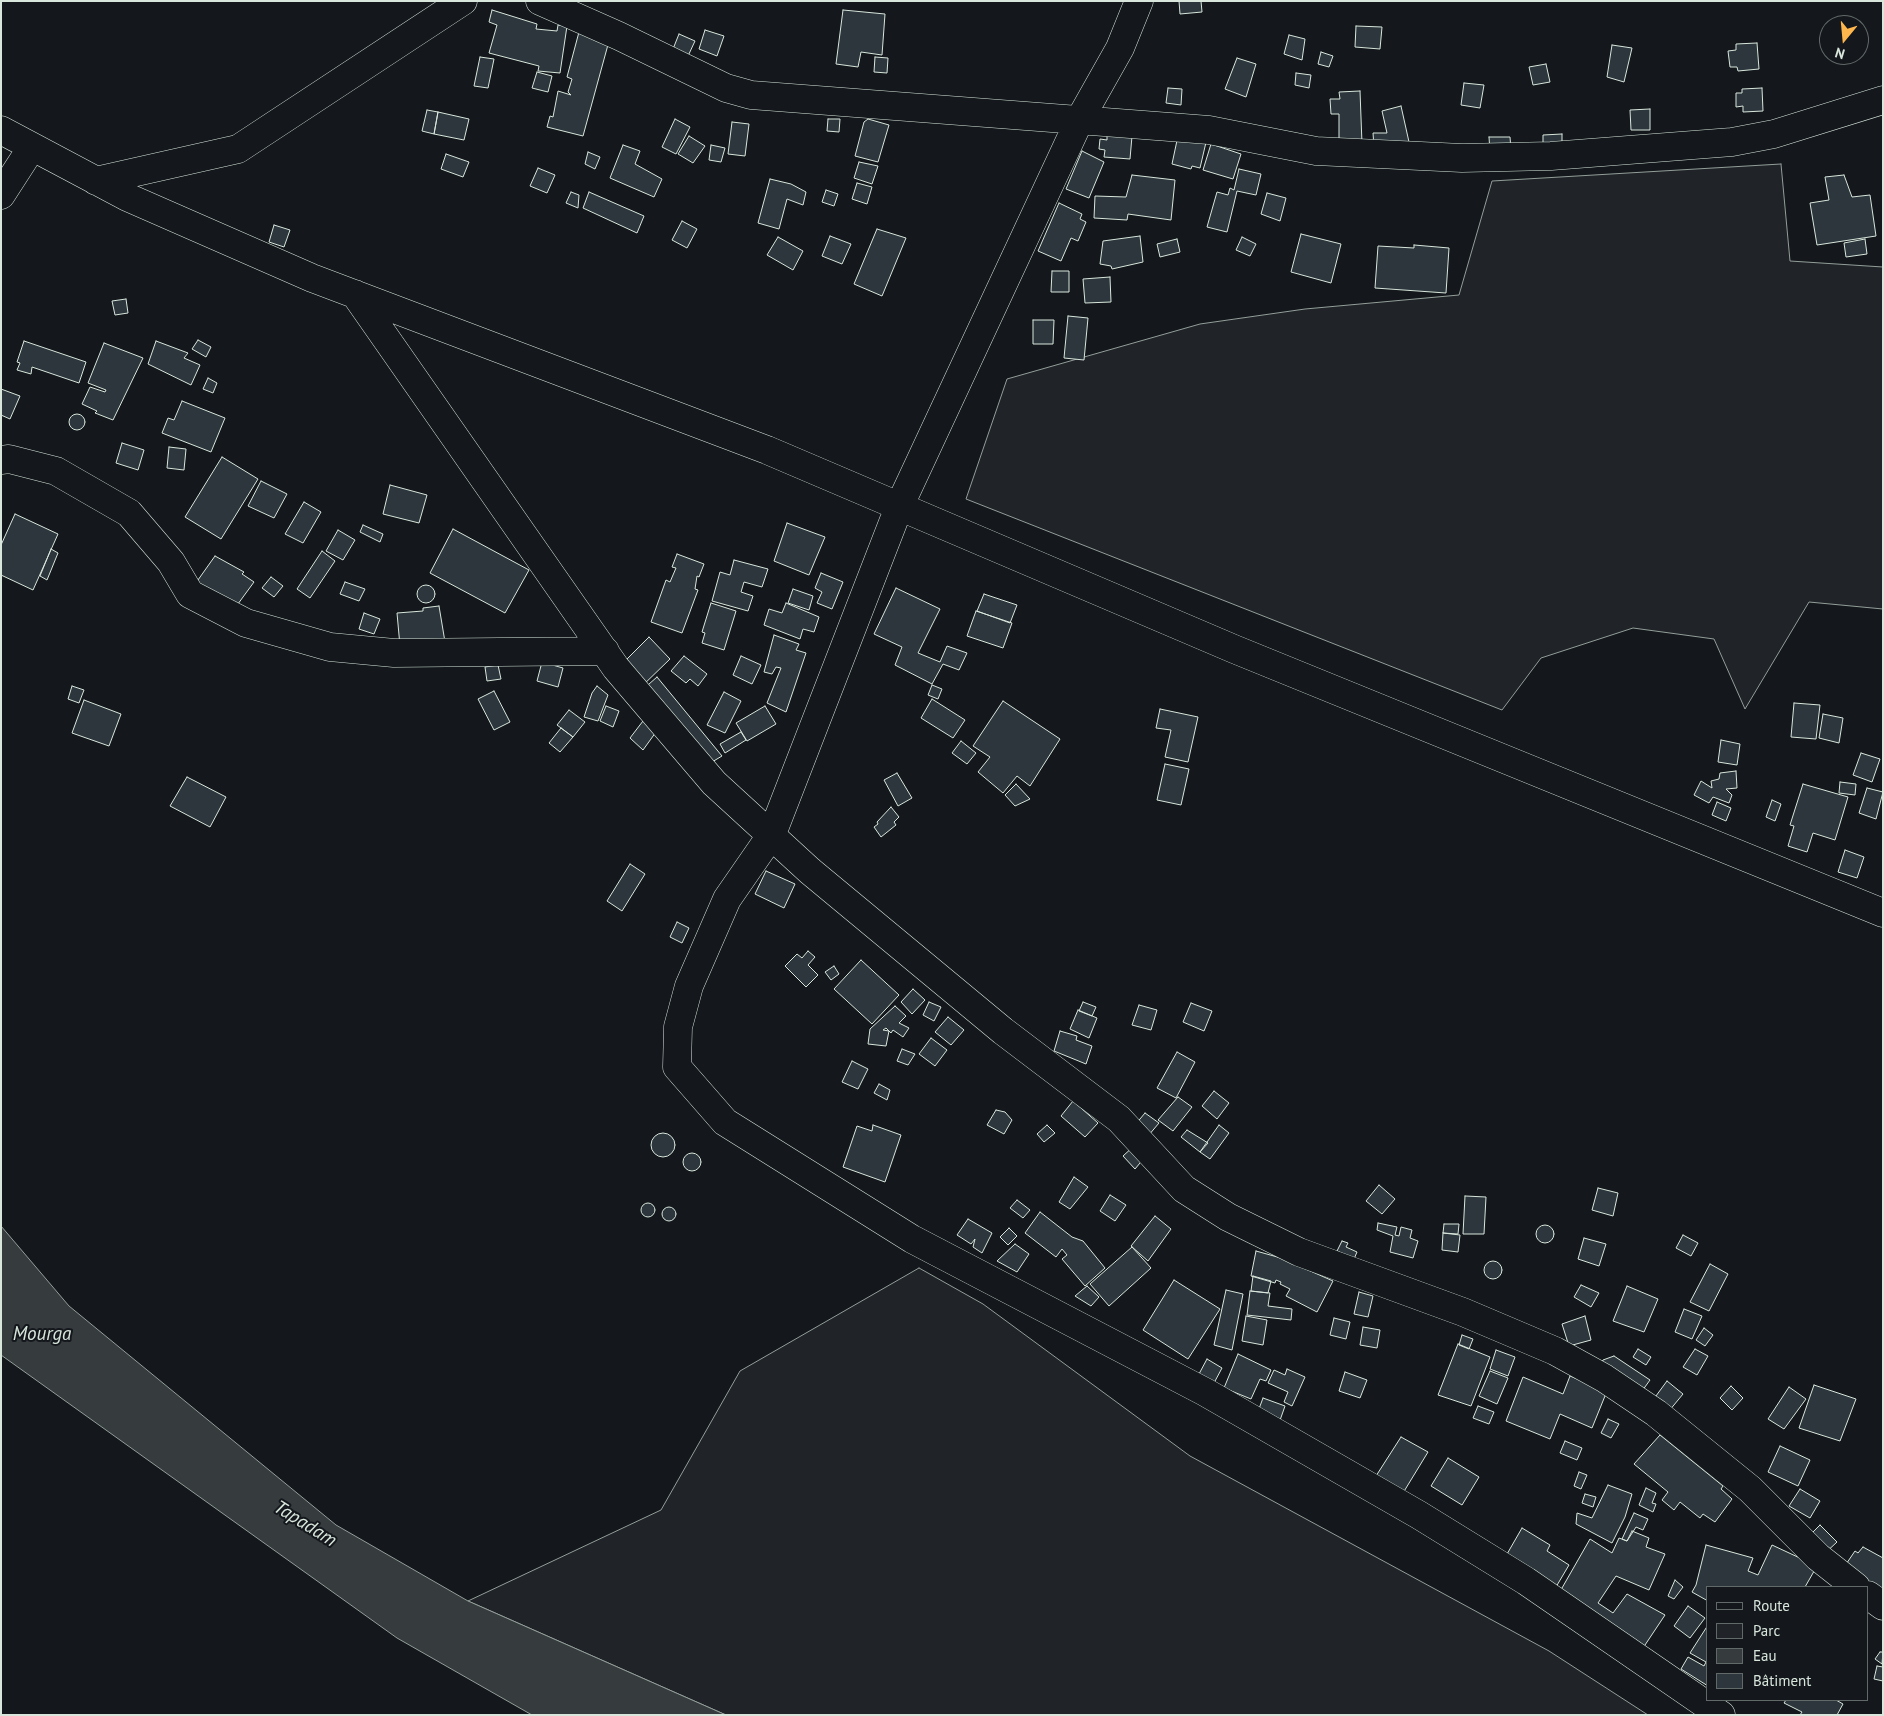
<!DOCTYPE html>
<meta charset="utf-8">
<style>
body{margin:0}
#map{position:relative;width:1884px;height:1716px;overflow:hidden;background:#14181c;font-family:"PT Sans",sans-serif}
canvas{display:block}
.frame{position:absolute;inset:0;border:2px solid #d8e6dc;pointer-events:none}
.legend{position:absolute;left:1706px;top:1586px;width:162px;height:115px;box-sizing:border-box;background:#14181c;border:1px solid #626a69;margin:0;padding:6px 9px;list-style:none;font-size:15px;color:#d8e6dc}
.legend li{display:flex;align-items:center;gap:10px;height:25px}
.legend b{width:25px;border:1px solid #626a69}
.north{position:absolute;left:1819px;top:15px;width:50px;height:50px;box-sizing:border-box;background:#14181c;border:1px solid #626a69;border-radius:50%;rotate:197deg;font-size:14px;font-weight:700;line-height:20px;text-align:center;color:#d8e6dc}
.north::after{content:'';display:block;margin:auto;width:18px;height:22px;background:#ffb74d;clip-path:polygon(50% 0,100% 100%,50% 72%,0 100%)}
</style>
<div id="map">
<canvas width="1884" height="1716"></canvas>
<div class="frame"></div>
<ul class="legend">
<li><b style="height:6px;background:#14181c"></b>Route</li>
<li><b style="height:14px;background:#202428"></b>Parc</li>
<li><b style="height:14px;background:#363b3e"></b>Eau</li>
<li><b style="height:14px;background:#2c363c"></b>Bâtiment</li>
</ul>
<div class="north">N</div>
</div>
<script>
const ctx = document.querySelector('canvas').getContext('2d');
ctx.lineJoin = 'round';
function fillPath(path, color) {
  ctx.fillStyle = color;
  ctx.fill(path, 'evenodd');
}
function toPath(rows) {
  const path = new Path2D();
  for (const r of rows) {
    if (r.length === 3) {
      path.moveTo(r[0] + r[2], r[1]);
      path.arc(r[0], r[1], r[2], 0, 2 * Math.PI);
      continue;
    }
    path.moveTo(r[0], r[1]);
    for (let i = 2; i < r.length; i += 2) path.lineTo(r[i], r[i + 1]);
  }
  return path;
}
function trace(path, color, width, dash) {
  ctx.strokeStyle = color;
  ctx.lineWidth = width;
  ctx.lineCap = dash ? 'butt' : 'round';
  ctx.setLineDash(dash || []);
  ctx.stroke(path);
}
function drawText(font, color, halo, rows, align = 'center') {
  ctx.font = font + ' "PT Sans",sans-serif';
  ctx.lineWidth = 4;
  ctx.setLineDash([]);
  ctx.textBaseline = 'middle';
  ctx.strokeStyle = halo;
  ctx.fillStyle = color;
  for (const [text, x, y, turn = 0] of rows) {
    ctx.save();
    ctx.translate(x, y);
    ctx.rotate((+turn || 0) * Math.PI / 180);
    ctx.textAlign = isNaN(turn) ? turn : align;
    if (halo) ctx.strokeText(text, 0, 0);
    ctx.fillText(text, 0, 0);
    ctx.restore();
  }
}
const green = toPath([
 [1781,164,1790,261,1883,267,1883,609,1809,602,1745,709,1714,639,1633,628,1541,658,1502,710,966,499,1007,379,1200,324,1305,309,1459,295,1492,181,1781,164],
 [919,1268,983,1304,1190,1456,1549,1651,1648,1715,726,1715,468,1601,661,1510,740,1371,919,1268]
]);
const water = toPath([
 [1,1226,69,1306,336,1525,468,1601,726,1715,532,1715,397,1638,1,1355,1,1226]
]);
const building = toPath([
 [1179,1,1201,1,1202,12,1180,14,1179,1],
 [492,10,537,24,536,29,557,31,558,25,567,26,560,73,538,71,539,66,489,53,497,25,489,22,492,10],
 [843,10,885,14,882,55,861,52,858,67,836,64,843,10],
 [1356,26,1382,27,1380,49,1355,47,1356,26],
 [705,30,724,36,717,56,699,49,705,30],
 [579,32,609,41,583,136,547,127,550,116,553,117,558,91,571,95,568,92,572,79,567,77,579,32],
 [679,34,695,41,688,56,673,49,679,34],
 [1289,35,1305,39,1302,60,1284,54,1289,35],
 [1757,43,1759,69,1738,71,1737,67,1730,67,1728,51,1736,50,1736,44,1757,43],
 [1612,45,1632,48,1624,82,1607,77,1612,45],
 [1321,52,1333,56,1329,67,1318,64,1321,52],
 [480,57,494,59,488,88,474,86,480,57],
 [875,57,888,58,887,73,874,72,875,57],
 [1237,58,1256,64,1246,97,1225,89,1237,58],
 [1546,64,1550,82,1533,85,1529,67,1546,64],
 [537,72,552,76,548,92,532,88,537,72],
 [1296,73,1311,75,1309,88,1295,85,1296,73],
 [1464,83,1484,85,1480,108,1461,105,1464,83],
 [1168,88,1182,89,1181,105,1166,103,1168,88],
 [1762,88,1763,111,1743,112,1743,106,1736,107,1736,93,1742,93,1742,89,1762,88],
 [1360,91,1362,144,1339,142,1339,114,1331,114,1330,99,1340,99,1339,92,1360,91],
 [1401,106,1409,142,1374,147,1373,133,1387,133,1382,111,1401,106],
 [1650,109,1650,130,1631,130,1630,110,1650,109],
 [427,110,438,112,434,134,422,131,427,110],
 [438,112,469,119,464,140,434,134,438,112],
 [675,119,690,127,676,154,662,147,675,119],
 [828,119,840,119,839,132,827,131,828,119],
 [868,119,889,125,878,162,855,156,864,122,868,119],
 [732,122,749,124,745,156,728,154,732,122],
 [1179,131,1207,138,1200,168,1192,166,1191,169,1172,164,1179,131],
 [1107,133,1132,136,1130,159,1104,157,1105,150,1099,149,1100,139,1107,140,1107,133],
 [1562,134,1562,150,1543,151,1543,135,1562,134],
 [689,136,705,146,693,163,678,154,689,136],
 [1489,137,1510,137,1511,150,1490,152,1489,137],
 [1211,144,1241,154,1233,179,1203,170,1211,144],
 [623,145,640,151,635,164,662,179,654,197,610,178,623,145],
 [711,145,725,148,721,162,709,160,711,145],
 [1082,151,1104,162,1089,198,1066,189,1082,151],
 [588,152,600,157,595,169,585,164,588,152],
 [446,154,469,162,463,177,441,169,446,154],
 [859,162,878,166,872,184,854,178,859,162],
 [538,168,555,175,547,193,530,186,538,168],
 [1239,169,1261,174,1256,195,1237,191,1227,232,1207,227,1217,192,1228,195,1230,188,1234,190,1239,169],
 [1132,175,1175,180,1171,220,1128,214,1127,220,1094,218,1095,196,1126,197,1132,175],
 [1844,175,1852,197,1870,195,1876,236,1817,245,1810,203,1829,200,1825,177,1844,175],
 [770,179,791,184,806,192,803,205,787,199,779,229,758,223,770,179],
 [857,183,872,187,867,204,852,199,857,183],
 [826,190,838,194,834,206,822,202,826,190],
 [571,192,579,195,578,208,566,203,571,192],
 [589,192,644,216,637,233,583,208,589,192],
 [1267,193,1286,198,1280,221,1261,214,1267,193],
 [1059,203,1082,214,1080,219,1086,222,1078,241,1071,238,1061,261,1038,251,1059,203],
 [682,221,697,229,687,248,672,240,682,221],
 [274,225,290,230,284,247,269,242,274,225],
 [877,229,906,238,882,296,854,284,877,229],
 [1301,234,1341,244,1331,283,1291,272,1301,234],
 [830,236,851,244,842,264,822,256,830,236],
 [1140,236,1143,262,1112,269,1111,266,1100,264,1103,241,1140,236],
 [778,237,803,251,793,270,767,255,778,237],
 [1242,237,1256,244,1250,256,1236,250,1242,237],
 [1177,239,1180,252,1160,257,1157,244,1177,239],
 [1865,239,1867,254,1846,257,1844,243,1865,239],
 [1414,245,1449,248,1446,293,1375,288,1378,246,1414,248,1414,245],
 [1052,271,1069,271,1069,292,1051,292,1052,271],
 [1110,277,1111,302,1085,303,1083,279,1110,277],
 [126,299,128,313,115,315,112,301,126,299],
 [1068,316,1088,318,1084,360,1064,358,1068,316],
 [1033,320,1054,320,1053,344,1033,344,1033,320],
 [198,340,211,347,206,357,192,349,198,340],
 [24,341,86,362,79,383,32,367,31,374,17,370,20,363,17,362,24,341],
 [156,341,188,353,184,358,200,365,191,385,148,364,156,341],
 [104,343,143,358,113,420,95,413,97,411,82,404,90,387,105,392,106,390,88,383,104,343],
 [208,378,217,383,213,393,203,389,208,378],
 [1,389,20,396,10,419,1,415,1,389],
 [182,401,225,418,211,452,162,433,168,418,174,420,182,401],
 [77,422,8],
 [122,443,144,450,138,470,116,463,122,443],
 [169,447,186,449,184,470,167,468,169,447],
 [222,457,258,479,221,539,185,517,222,457],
 [261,481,287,494,274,518,248,506,261,481],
 [390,485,427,495,419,523,383,514,390,485],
 [304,502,321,512,303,543,285,534,304,502],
 [15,514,58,534,33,590,1,575,1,545,15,514],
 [787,523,825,537,809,575,774,561,787,523],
 [363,525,383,534,380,542,360,532,363,525],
 [453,529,529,570,505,613,430,573,453,529],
 [338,530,355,540,343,560,326,551,338,530],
 [51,549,58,553,47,580,40,576,51,549],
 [322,551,335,561,310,598,297,589,322,551],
 [677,554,704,564,699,577,697,576,695,589,698,590,682,633,651,622,666,580,670,582,676,568,672,567,677,554],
 [215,556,244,572,242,574,254,582,235,608,193,587,215,556],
 [734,560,768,569,762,587,744,582,741,592,753,596,748,611,712,601,720,572,730,575,734,560],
 [821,573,843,582,832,609,817,603,822,592,815,588,821,573],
 [271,577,283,586,274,597,262,588,271,577],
 [345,582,365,589,359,601,340,594,345,582],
 [426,594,9],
 [896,588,940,609,918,653,940,662,947,646,967,653,959,670,943,664,932,684,895,665,902,647,874,634,896,588],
 [793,589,813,596,809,610,788,603,793,589],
 [984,594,1017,605,1010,623,977,611,984,594],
 [711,603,736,611,724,650,702,643,705,633,702,632,711,603],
 [786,603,819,617,814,632,803,629,800,639,764,625,769,609,782,613,786,603],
 [439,606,445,642,400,646,397,613,423,611,423,608,439,606],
 [976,611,1012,623,1003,648,967,636,976,611],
 [364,613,380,619,374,634,359,629,364,613],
 [774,635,799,644,796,650,806,653,786,712,767,703,781,668,776,667,772,674,764,672,774,635],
 [649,637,670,659,638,690,619,667,649,637],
 [684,656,707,674,698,686,690,679,686,683,671,671,684,656],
 [741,656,761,665,752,684,733,675,741,656],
 [542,662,563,668,558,687,537,681,542,662],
 [498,665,501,679,487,681,485,667,498,665],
 [657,677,722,756,702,768,640,692,657,677],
 [932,685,942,689,938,699,928,695,932,685],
 [72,686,84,690,79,703,68,699,72,686],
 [597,686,608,695,598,721,584,717,592,693,597,686],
 [494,691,510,722,494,730,478,699,494,691],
 [724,692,741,701,725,733,707,725,724,692],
 [932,699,965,720,953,738,921,718,932,699],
 [84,700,121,714,109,746,72,733,84,700],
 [1003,701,1060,739,1030,786,1017,776,1003,793,978,772,990,757,973,746,1003,701],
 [1794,703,1820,705,1816,739,1791,737,1794,703],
 [606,706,619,711,613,727,600,721,606,706],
 [765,706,776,724,747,741,736,723,765,706],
 [1160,709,1198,717,1188,762,1165,757,1171,730,1156,728,1160,709],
 [569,710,585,722,573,737,557,725,569,710],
 [1823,714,1843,718,1839,743,1819,738,1823,714],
 [643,721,656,732,643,750,630,738,643,721],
 [561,728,573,737,560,752,549,743,561,728],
 [741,732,746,740,725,753,720,744,741,732],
 [1721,740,1740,744,1737,765,1718,762,1721,740],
 [961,741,976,753,967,764,952,753,961,741],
 [1861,753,1880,759,1872,782,1853,775,1861,753],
 [1165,764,1189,769,1181,805,1157,800,1165,764],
 [1736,771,1737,788,1726,789,1732,795,1729,803,1713,797,1709,803,1694,795,1701,781,1712,788,1711,781,1719,779,1720,773,1736,771],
 [897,773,912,798,898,806,884,780,897,773],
 [187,777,226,797,210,827,170,806,187,777],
 [1840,782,1856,784,1855,795,1839,793,1840,782],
 [1016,784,1030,799,1015,806,1005,795,1016,784],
 [1803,784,1848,797,1835,840,1813,833,1807,852,1788,846,1794,826,1790,825,1803,784],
 [1867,788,1883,792,1876,819,1859,813,1867,788],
 [1772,800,1781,804,1775,821,1766,817,1772,800],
 [1717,802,1731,808,1726,821,1712,815,1717,802],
 [891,807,899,817,894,822,896,825,881,837,874,827,878,824,877,822,891,807],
 [1845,850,1864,857,1857,878,1838,872,1845,850],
 [630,864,645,874,622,911,607,901,630,864],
 [766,871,795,884,784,908,755,894,766,871],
 [677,922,689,928,682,943,670,937,677,922],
 [808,951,815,957,808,965,818,975,806,987,785,966,797,954,802,958,808,951],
 [861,960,899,995,872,1024,834,989,861,960],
 [834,966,839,974,831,980,825,972,834,966],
 [913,989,925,1000,912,1014,901,1002,913,989],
 [929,1002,941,1007,934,1021,923,1015,929,1002],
 [1083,1002,1096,1007,1092,1016,1079,1011,1083,1002],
 [1191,1003,1212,1011,1204,1031,1183,1022,1191,1003],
 [1139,1005,1157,1010,1151,1030,1132,1025,1139,1005],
 [895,1006,906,1016,899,1023,909,1028,903,1037,893,1030,891,1033,886,1028,883,1030,889,1031,886,1046,868,1044,870,1029,895,1006],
 [1078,1010,1097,1018,1089,1038,1070,1029,1078,1010],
 [948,1017,964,1030,951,1045,935,1032,948,1017],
 [1060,1031,1077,1036,1076,1040,1092,1046,1086,1064,1054,1051,1060,1031],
 [931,1038,947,1050,935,1066,919,1054,931,1038],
 [902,1049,915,1054,908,1065,897,1061,902,1049],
 [1177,1052,1195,1062,1176,1098,1157,1088,1177,1052],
 [852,1061,868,1069,858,1089,842,1082,852,1061],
 [879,1084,890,1090,887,1100,874,1093,879,1084],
 [1214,1091,1229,1103,1217,1119,1202,1106,1214,1091],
 [1178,1097,1192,1107,1173,1131,1158,1120,1178,1097],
 [1073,1101,1098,1123,1085,1137,1061,1116,1073,1101],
 [996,1110,1005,1112,1012,1120,1004,1134,987,1125,996,1110],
 [1145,1113,1159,1123,1148,1136,1135,1125,1145,1113],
 [873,1125,901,1135,885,1182,843,1167,857,1126,872,1131,873,1125],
 [1047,1125,1055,1133,1044,1142,1037,1134,1047,1125],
 [1219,1125,1229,1133,1210,1159,1200,1152,1219,1125],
 [1187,1130,1208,1143,1200,1152,1181,1137,1187,1130],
 [663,1145,12],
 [1134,1146,1145,1157,1135,1169,1123,1156,1134,1146],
 [692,1162,9],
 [1074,1177,1088,1187,1070,1209,1059,1202,1074,1177],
 [1379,1185,1395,1199,1382,1214,1366,1201,1379,1185],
 [1598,1188,1618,1193,1613,1216,1592,1210,1598,1188],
 [1110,1195,1126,1205,1115,1221,1100,1211,1110,1195],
 [1465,1196,1486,1197,1484,1234,1463,1234,1465,1196],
 [1017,1200,1030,1210,1023,1218,1010,1208,1017,1200],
 [648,1210,7],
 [669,1214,7],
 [1040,1212,1072,1237,1083,1241,1105,1268,1085,1286,1062,1259,1067,1255,1062,1249,1056,1257,1025,1233,1040,1212],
 [1155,1216,1171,1229,1148,1261,1131,1246,1155,1216],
 [968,1219,992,1233,982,1253,973,1247,975,1239,971,1244,957,1235,968,1219],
 [1378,1223,1397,1227,1395,1235,1399,1236,1401,1227,1412,1230,1410,1238,1418,1241,1413,1258,1390,1252,1393,1236,1377,1230,1378,1223],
 [1444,1224,1459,1224,1458,1234,1443,1233,1444,1224],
 [1545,1234,9],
 [1009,1228,1017,1236,1008,1245,1000,1237,1009,1228],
 [1443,1233,1460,1235,1458,1252,1442,1250,1443,1233],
 [1683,1235,1698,1243,1691,1256,1676,1248,1683,1235],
 [1584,1238,1606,1244,1599,1266,1578,1259,1584,1238],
 [1342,1241,1348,1243,1346,1247,1357,1252,1354,1259,1337,1251,1342,1241],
 [1015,1244,1029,1254,1017,1272,997,1261,1015,1244],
 [1132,1247,1151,1268,1109,1306,1090,1284,1132,1247],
 [1256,1251,1281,1258,1333,1281,1317,1312,1286,1296,1290,1289,1280,1284,1281,1282,1276,1280,1275,1283,1251,1276,1256,1251],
 [1493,1270,9],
 [1710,1264,1728,1274,1709,1311,1690,1302,1710,1264],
 [1253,1276,1271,1281,1268,1293,1251,1291,1253,1276],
 [1174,1280,1220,1309,1188,1359,1143,1330,1174,1280],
 [1581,1285,1599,1293,1591,1307,1574,1297,1581,1285],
 [1087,1286,1099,1297,1091,1306,1075,1296,1087,1286],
 [1627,1286,1658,1299,1644,1332,1613,1321,1627,1286],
 [1226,1290,1243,1294,1232,1350,1214,1345,1226,1290],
 [1250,1291,1270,1293,1268,1306,1292,1309,1291,1320,1247,1315,1250,1291],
 [1359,1292,1373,1296,1368,1317,1354,1314,1359,1292],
 [1684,1309,1702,1316,1692,1339,1675,1332,1684,1309],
 [1246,1316,1267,1320,1263,1345,1242,1341,1246,1316],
 [1585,1316,1591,1340,1569,1346,1562,1324,1585,1316],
 [1334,1318,1350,1322,1346,1339,1330,1335,1334,1318],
 [1363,1327,1380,1330,1377,1348,1360,1345,1363,1327],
 [1704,1328,1713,1335,1705,1346,1696,1340,1704,1328],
 [1462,1335,1473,1339,1469,1349,1459,1345,1462,1335],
 [1458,1344,1490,1357,1471,1406,1438,1395,1458,1344],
 [1638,1349,1651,1357,1646,1365,1633,1357,1638,1349],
 [1695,1349,1708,1356,1697,1375,1683,1367,1695,1349],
 [1496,1350,1515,1357,1508,1376,1490,1369,1496,1350],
 [1238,1354,1271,1370,1266,1381,1260,1379,1251,1399,1224,1388,1238,1354],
 [1614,1356,1650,1380,1637,1398,1597,1369,1603,1360,1614,1356],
 [1207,1359,1222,1368,1214,1383,1199,1374,1207,1359],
 [1287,1369,1305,1377,1292,1406,1284,1402,1288,1392,1268,1383,1274,1370,1285,1375,1287,1369],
 [1490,1371,1508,1378,1497,1404,1479,1396,1490,1371],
 [1345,1372,1367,1380,1360,1398,1339,1391,1345,1372],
 [1570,1376,1607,1391,1592,1428,1560,1414,1550,1439,1506,1421,1523,1377,1563,1394,1570,1376],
 [1667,1381,1683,1394,1669,1411,1653,1400,1667,1381],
 [1814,1385,1856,1399,1840,1441,1799,1428,1814,1385],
 [1731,1386,1743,1398,1732,1410,1720,1398,1731,1386],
 [1789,1387,1806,1399,1784,1429,1768,1419,1789,1387],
 [1263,1398,1285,1406,1278,1426,1256,1417,1263,1398],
 [1478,1406,1494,1412,1489,1424,1473,1418,1478,1406],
 [1608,1419,1619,1424,1611,1438,1601,1433,1608,1419],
 [1660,1435,1723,1486,1721,1489,1732,1499,1715,1522,1703,1514,1700,1518,1680,1502,1674,1510,1662,1500,1668,1492,1634,1464,1660,1435],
 [1401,1437,1428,1452,1403,1493,1376,1476,1401,1437],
 [1565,1441,1582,1448,1577,1460,1560,1453,1565,1441],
 [1780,1446,1810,1460,1798,1486,1768,1472,1780,1446],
 [1448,1458,1479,1477,1462,1505,1431,1486,1448,1458],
 [1579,1472,1587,1475,1581,1489,1574,1486,1579,1472],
 [1608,1485,1632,1494,1625,1517,1612,1543,1576,1524,1577,1513,1592,1518,1608,1485],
 [1646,1488,1656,1493,1652,1503,1656,1504,1653,1512,1639,1505,1646,1488],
 [1800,1489,1820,1501,1810,1518,1789,1506,1800,1489],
 [1585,1494,1596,1497,1593,1507,1582,1503,1585,1494],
 [1634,1513,1648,1519,1643,1530,1636,1527,1627,1541,1622,1539,1634,1513],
 [1820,1525,1837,1542,1823,1555,1807,1538,1820,1525],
 [1522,1528,1550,1545,1547,1551,1569,1565,1553,1592,1503,1561,1522,1528],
 [1632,1531,1649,1538,1646,1547,1665,1554,1649,1590,1616,1576,1598,1603,1613,1613,1627,1594,1665,1615,1643,1648,1558,1595,1590,1539,1612,1553,1619,1538,1627,1541,1632,1531],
 [1706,1545,1753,1558,1748,1571,1758,1575,1772,1545,1817,1566,1805,1587,1708,1587,1708,1601,1692,1592,1696,1585,1706,1545],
 [1863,1547,1883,1558,1883,1598,1840,1573,1855,1551,1858,1553,1863,1547],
 [1675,1580,1683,1587,1674,1599,1668,1596,1675,1580],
 [1688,1606,1705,1618,1690,1638,1674,1626,1688,1606],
 [1708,1625,1708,1686,1681,1669,1688,1657,1704,1666,1706,1662,1690,1653,1708,1625],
 [1880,1652,1883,1652,1882,1664,1875,1659,1880,1652],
 [1877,1666,1883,1667,1883,1681,1874,1679,1877,1666],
 [1786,1700,1836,1700,1843,1704,1837,1715,1800,1715,1802,1712,1784,1703,1786,1700]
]);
const street = toPath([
 [540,1,619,36,726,88,751,95,1209,130,1316,151,1462,158,1551,156,1732,142,1774,134,1883,100],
 [1139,1,1120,48,1080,119,899,507,772,834,727,899,689,986,678,1027,677,1067,725,1122,912,1239,1205,1392,1419,1515,1526,1581,1721,1715],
 [1,130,127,197,312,278,767,450,1234,649,1883,913],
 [96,181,238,149,463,1],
 [1,195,32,147],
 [355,294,616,668,714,783,810,871,1003,1031,1119,1119,1184,1189,1228,1217,1299,1252,1463,1312,1555,1351,1604,1378,1656,1413,1750,1489,1818,1557,1856,1587],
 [1,460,9,459,56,471,129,513,171,562,190,594,246,623,330,647,394,653,605,651],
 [1868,1595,1883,1606]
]);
const waterNames = [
 ["Mourga",42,1335],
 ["Tapadam",305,1524,32]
];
fillPath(green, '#202428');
trace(green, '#939e99', 1);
fillPath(water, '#363b3e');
trace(water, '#939e99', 1);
fillPath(building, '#2c363c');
trace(building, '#d8e6dc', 1);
trace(street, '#d8e6dc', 29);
trace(street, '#14181c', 28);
drawText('italic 19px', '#d8e6dc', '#14181c', waterNames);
</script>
